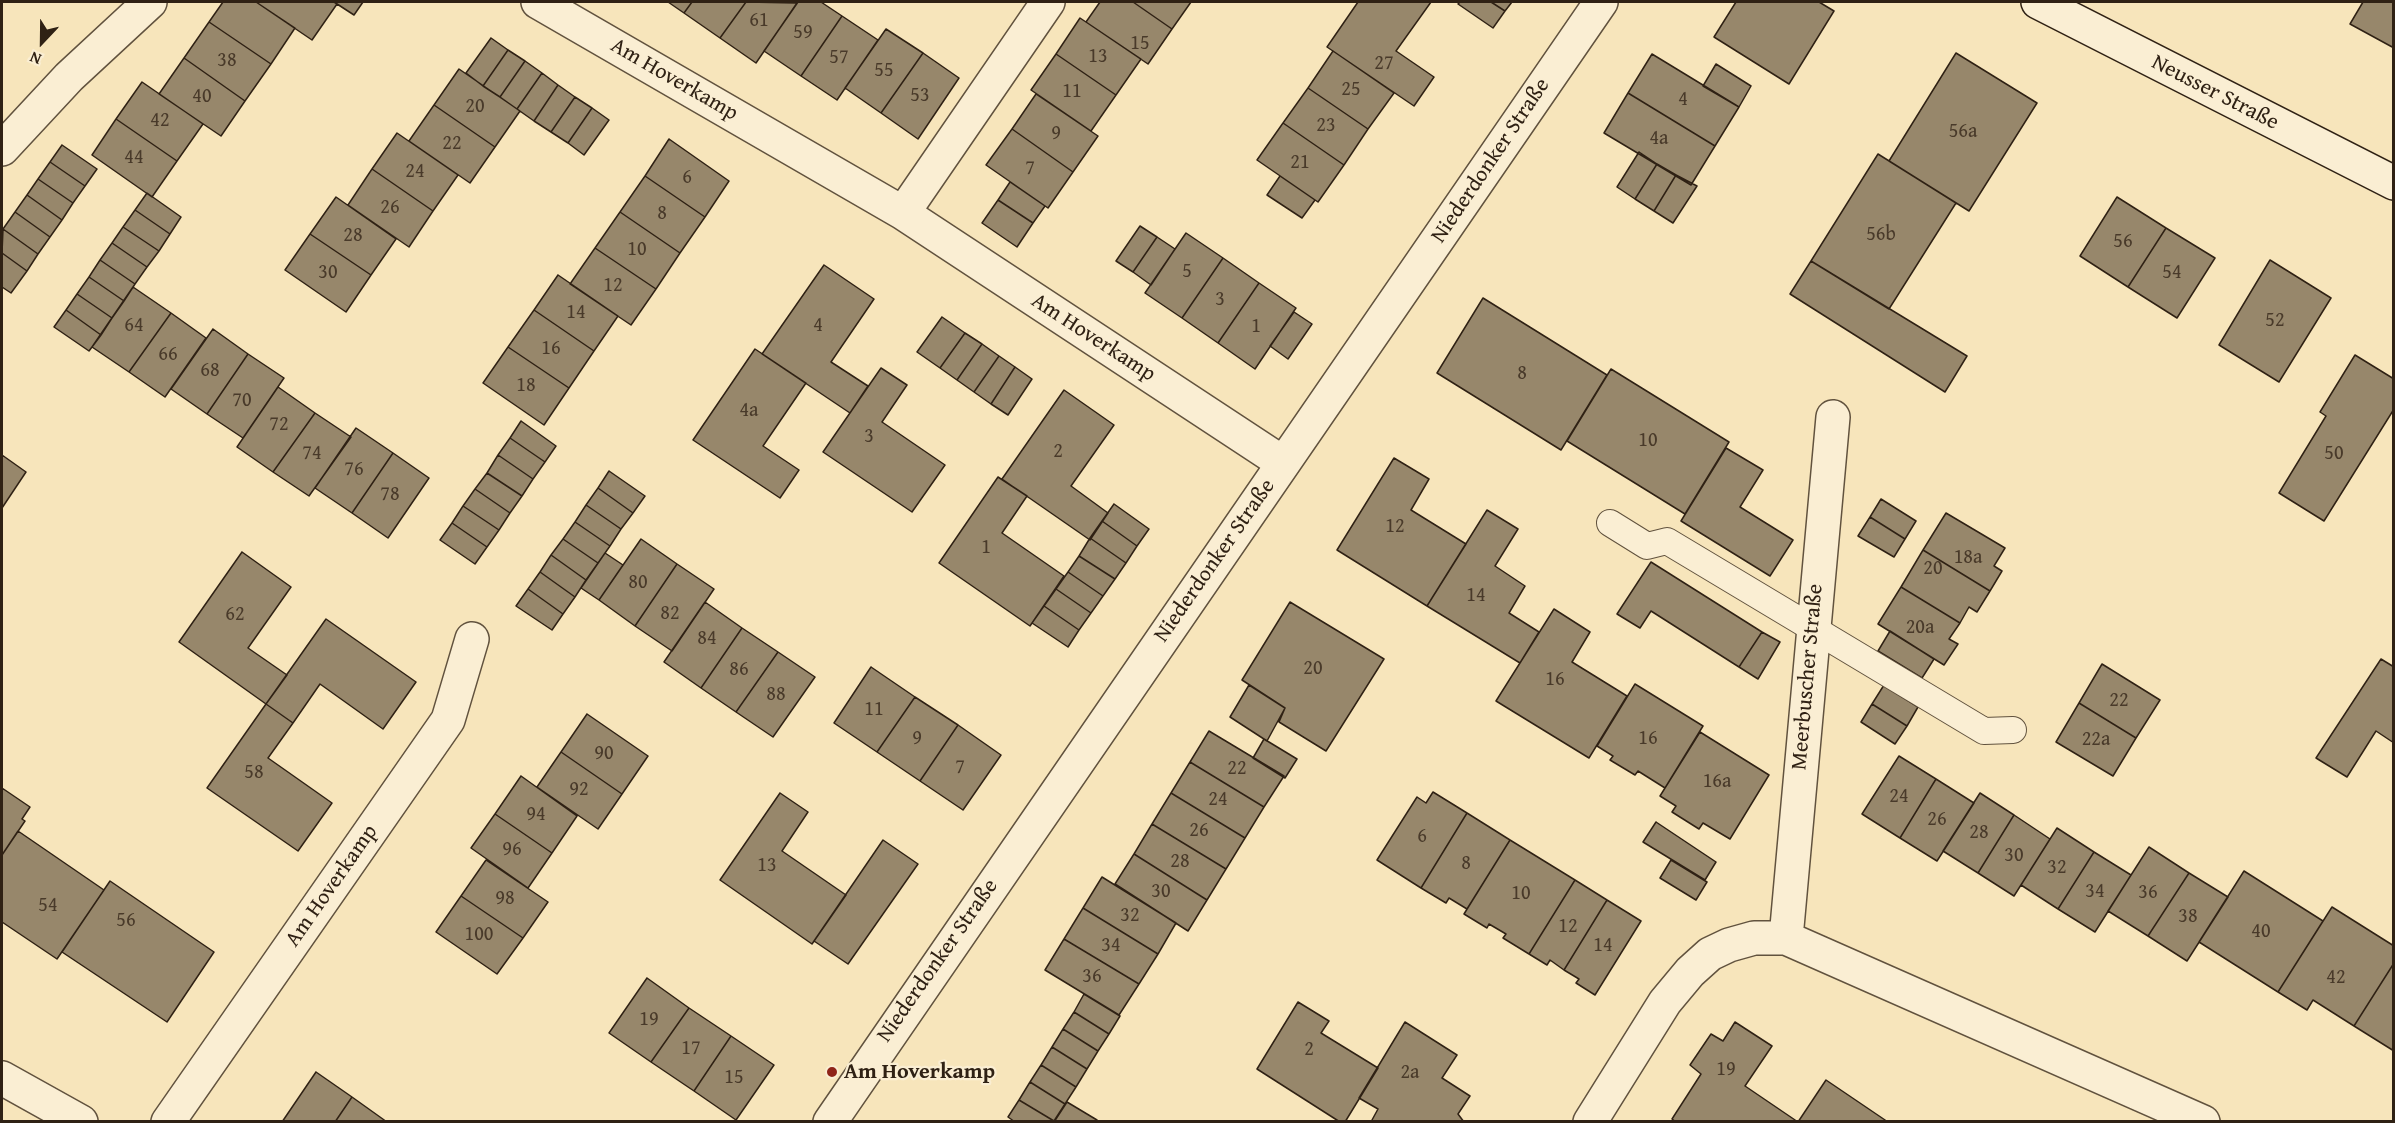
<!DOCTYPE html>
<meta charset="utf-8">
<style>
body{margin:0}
#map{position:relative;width:2395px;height:1123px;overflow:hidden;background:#f7e5bb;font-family:"Gentium Book Plus",serif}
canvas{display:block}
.frame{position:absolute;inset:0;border:3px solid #2f2114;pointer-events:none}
.north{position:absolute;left:12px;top:12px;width:60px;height:60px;-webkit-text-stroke:4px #faeed3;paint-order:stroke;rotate:202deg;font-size:16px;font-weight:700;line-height:24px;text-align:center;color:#2f2114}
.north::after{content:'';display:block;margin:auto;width:21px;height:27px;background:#2f2114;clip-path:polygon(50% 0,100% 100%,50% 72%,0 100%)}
</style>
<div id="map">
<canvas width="2395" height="1123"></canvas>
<div class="frame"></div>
<div class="north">N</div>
</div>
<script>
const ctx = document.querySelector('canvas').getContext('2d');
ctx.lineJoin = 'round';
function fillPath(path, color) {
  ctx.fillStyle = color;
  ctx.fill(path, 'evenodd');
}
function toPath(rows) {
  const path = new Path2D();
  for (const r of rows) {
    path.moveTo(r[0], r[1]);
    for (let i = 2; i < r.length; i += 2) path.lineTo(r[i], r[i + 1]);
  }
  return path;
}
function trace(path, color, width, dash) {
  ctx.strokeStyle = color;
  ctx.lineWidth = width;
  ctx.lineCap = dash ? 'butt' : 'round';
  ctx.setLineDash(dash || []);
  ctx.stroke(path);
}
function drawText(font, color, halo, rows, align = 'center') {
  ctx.font = font + ' "Gentium Book Plus",serif';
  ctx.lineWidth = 4.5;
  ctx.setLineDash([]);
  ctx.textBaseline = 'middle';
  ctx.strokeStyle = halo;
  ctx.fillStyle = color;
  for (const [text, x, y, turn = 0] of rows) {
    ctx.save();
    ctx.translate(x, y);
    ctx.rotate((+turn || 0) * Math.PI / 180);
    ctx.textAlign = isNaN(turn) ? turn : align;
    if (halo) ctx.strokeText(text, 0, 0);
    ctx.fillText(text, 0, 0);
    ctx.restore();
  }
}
const building = toPath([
 [223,2,256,2,295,28,271,64,209,22,223,2],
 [256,2,334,2,337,4,312,40,256,2],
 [334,2,363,2,354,15,334,2],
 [668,2,692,2,684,13,668,2],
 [692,2,746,2,720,38,684,13,692,2],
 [746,2,797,3,756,63,720,38,746,2],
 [798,2,821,2,842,16,801,76,764,51,798,2],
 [1100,2,1133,2,1172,29,1148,64,1086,22,1100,2],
 [1133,2,1191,2,1172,29,1133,2],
 [1358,2,1431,2,1396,51,1434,77,1414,106,1327,47,1358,2],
 [1460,2,1491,2,1505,11,1493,28,1458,4,1460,2],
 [1491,2,1512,2,1505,11,1491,2],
 [1736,2,1819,2,1834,11,1789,84,1714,37,1736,2],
 [2363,2,2394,2,2394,48,2350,24,2363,2],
 [842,16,878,40,837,100,801,76,842,16],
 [1080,18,1141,59,1116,95,1056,54,1080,18],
 [209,22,271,64,245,101,184,58,209,22],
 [886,29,923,53,881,113,845,88,886,29],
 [491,38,508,50,483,86,466,73,491,38],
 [508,50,525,61,500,97,483,86,508,50],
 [1333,51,1394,93,1368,129,1308,88,1333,51],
 [923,53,959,78,918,139,881,113,923,53],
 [1956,53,2037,103,1969,211,1889,161,1956,53],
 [1056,54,1116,95,1091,131,1031,90,1056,54],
 [1652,54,1739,107,1715,146,1628,93,1652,54],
 [184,58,245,101,221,136,159,94,184,58],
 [525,61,542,73,517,109,500,97,525,61],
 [1716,64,1751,86,1739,107,1703,86,1716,64],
 [459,69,520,111,495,147,434,105,459,69],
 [542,73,558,85,534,121,517,109,542,73],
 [142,82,203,124,177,161,116,119,142,82],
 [558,85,575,97,551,132,534,121,558,85],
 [1308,88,1368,129,1344,165,1283,123,1308,88],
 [1628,93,1715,146,1691,185,1604,133,1628,93],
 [1036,94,1098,136,1073,172,1012,129,1036,94],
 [575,97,592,108,568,143,551,132,575,97],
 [434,105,495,147,470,183,409,141,434,105],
 [592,108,609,120,584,155,568,143,592,108],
 [116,119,177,161,152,197,92,155,116,119],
 [1283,123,1344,165,1318,202,1257,160,1283,123],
 [1012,129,1073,172,1048,208,986,165,1012,129],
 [397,133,458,175,433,211,372,169,397,133],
 [669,139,729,181,705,217,645,176,669,139],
 [62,145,97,169,85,186,50,162,62,145],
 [1639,152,1657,164,1635,199,1617,187,1639,152],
 [1878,154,1956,203,1889,309,1811,261,1878,154],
 [50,162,85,186,73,203,38,179,50,162],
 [1657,164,1676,175,1654,211,1635,199,1657,164],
 [372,169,433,211,409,247,348,205,372,169],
 [1676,175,1697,186,1673,223,1654,211,1676,175],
 [645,176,705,217,680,253,620,212,645,176],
 [1280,176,1315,200,1302,218,1267,195,1280,176],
 [38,179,73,203,62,220,27,195,38,179],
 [1010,182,1045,206,1033,223,998,200,1010,182],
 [147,193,181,217,170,234,135,210,147,193],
 [27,195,62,220,50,237,15,212,27,195],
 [336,197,396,239,371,275,310,234,336,197],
 [2117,197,2166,228,2128,287,2080,256,2117,197],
 [998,200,1033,223,1017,247,982,223,998,200],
 [135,210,170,234,159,251,123,227,135,210],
 [15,212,50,237,38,254,3,229,15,212],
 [620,212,680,253,656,289,595,248,620,212],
 [1140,226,1157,237,1133,272,1116,261,1140,226],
 [123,227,159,251,147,267,112,243,123,227],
 [2166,228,2215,258,2177,318,2128,287,2166,228],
 [3,229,38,254,27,271,2,253,3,229],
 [1186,233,1223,258,1182,318,1145,293,1186,233],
 [310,234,371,275,346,312,285,270,310,234],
 [1157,237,1175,249,1151,285,1133,272,1157,237],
 [112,243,147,267,135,284,100,260,112,243],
 [595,248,656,289,631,325,570,284,595,248],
 [2,253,27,271,11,293,2,287,2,253],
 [1223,258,1259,283,1218,343,1182,318,1223,258],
 [100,260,135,284,124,301,89,277,100,260],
 [2270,260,2331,298,2279,382,2219,345,2270,260],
 [1811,261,1967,356,1945,392,1790,294,1811,261],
 [824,265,874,299,831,362,868,386,850,413,762,354,824,265],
 [558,275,618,316,594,351,534,310,558,275],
 [89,277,124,301,112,318,77,294,89,277],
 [1259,283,1296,308,1255,369,1218,343,1259,283],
 [133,287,171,313,129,372,92,347,133,287],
 [77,294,112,318,101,335,66,310,77,294],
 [1483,298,1607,375,1561,450,1437,373,1483,298],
 [66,310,101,335,89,351,54,327,66,310],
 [534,310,594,351,569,388,508,347,534,310],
 [1294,312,1312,324,1288,359,1270,346,1294,312],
 [171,313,206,338,165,397,129,372,171,313],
 [942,317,965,333,940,368,917,352,942,317],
 [213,329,248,354,207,414,171,389,213,329],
 [965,333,982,344,957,380,940,368,965,333],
 [982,344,999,356,974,392,957,380,982,344],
 [508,347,569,388,544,425,483,383,508,347],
 [755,349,806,383,763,446,799,470,780,498,693,440,755,349],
 [248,354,284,378,243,438,207,414,248,354],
 [2355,355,2394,379,2394,409,2324,521,2279,493,2326,416,2320,412,2355,355],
 [999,356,1015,367,991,404,974,392,999,356],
 [1015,367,1032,379,1008,415,991,404,1015,367],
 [881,368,907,385,882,422,945,465,912,512,823,452,881,368],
 [1611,369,1729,442,1685,514,1567,441,1611,369],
 [278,387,315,413,273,472,237,447,278,387],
 [1064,390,1114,425,1071,486,1108,513,1090,540,1002,479,1064,390],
 [315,413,351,437,309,496,273,472,315,413],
 [521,421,556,446,545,462,510,438,521,421],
 [356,428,393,453,352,513,315,488,356,428],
 [510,438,545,462,533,479,498,455,510,438],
 [1726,448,1763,470,1740,507,1793,540,1770,576,1681,521,1726,448],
 [393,453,429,478,388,538,352,513,393,453],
 [2,455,26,472,2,508,2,455],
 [498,455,533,479,522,496,487,473,498,455],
 [1394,458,1429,479,1411,510,1466,544,1427,606,1337,550,1394,458],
 [609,471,645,496,633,513,598,488,609,471],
 [487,473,522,496,510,513,475,489,487,473],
 [998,477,1027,496,1002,533,1064,576,1030,626,939,563,998,477],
 [598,488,633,513,621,529,586,505,598,488],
 [475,489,510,513,499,530,463,506,475,489],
 [1881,499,1916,521,1905,539,1870,517,1881,499],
 [1114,504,1149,529,1137,546,1102,521,1114,504],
 [586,505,621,529,610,546,575,522,586,505],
 [463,506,499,530,487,547,452,523,463,506],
 [1487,510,1518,529,1495,566,1525,586,1509,613,1539,632,1520,663,1427,606,1487,510],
 [1946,513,2005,548,1994,566,2002,571,1990,591,1923,550,1946,513],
 [1870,517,1905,539,1894,557,1858,536,1870,517],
 [1102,521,1137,546,1126,563,1090,538,1102,521],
 [575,522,610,546,598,563,563,539,575,522],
 [452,523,487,547,475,564,440,540,452,523],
 [1090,538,1126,563,1115,579,1079,556,1090,538],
 [563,539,598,563,586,580,551,555,563,539],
 [641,539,677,564,635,626,599,600,641,539],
 [1923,550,1990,591,1977,612,1969,607,1960,623,1901,587,1923,550],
 [242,552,291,587,248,648,287,675,266,704,179,642,242,552],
 [605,553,623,565,599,600,581,588,605,553],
 [551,555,586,580,575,597,540,572,551,555],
 [1079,556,1115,579,1103,596,1068,572,1079,556],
 [1651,562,1762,632,1739,667,1651,611,1640,628,1617,614,1651,562],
 [677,564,714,589,672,651,635,626,677,564],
 [540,572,575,597,563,614,528,589,540,572],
 [1068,572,1103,596,1091,613,1056,589,1068,572],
 [1901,587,1960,623,1949,639,1958,644,1944,665,1878,624,1901,587],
 [528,589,563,614,552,630,516,606,528,589],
 [1056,589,1091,613,1079,630,1044,606,1056,589],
 [705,602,742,628,701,688,664,662,705,602],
 [1290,602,1384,659,1326,751,1279,722,1285,708,1242,680,1290,602],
 [1044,606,1079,630,1068,647,1032,623,1044,606],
 [1554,609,1590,632,1572,662,1627,696,1589,758,1496,701,1554,609],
 [326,619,416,682,383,729,320,684,293,723,266,704,326,619],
 [742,628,778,652,736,712,701,688,742,628],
 [1890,631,1934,659,1922,678,1878,651,1890,631],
 [1762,632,1780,642,1758,679,1739,667,1762,632],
 [778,652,815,677,773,737,736,712,778,652],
 [2381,659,2394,667,2394,743,2376,731,2347,777,2316,758,2381,659],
 [2102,664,2160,700,2136,738,2079,703,2102,664],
 [871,667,915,697,877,752,834,723,871,667],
 [1635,684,1703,726,1665,788,1638,771,1635,775,1610,760,1613,756,1597,746,1635,684],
 [1249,685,1285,708,1267,741,1230,717,1249,685],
 [1884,685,1918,707,1907,726,1872,704,1884,685],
 [915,697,958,725,920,781,877,752,915,697],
 [2079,703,2136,738,2113,776,2056,742,2079,703],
 [266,704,293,723,268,758,332,803,298,851,207,788,266,704],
 [1872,704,1907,726,1895,744,1861,722,1872,704],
 [587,714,648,756,622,794,561,752,587,714],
 [958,725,1001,755,963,810,920,781,958,725],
 [1209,731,1284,776,1264,807,1190,762,1209,731],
 [1700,732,1769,775,1730,839,1703,823,1699,829,1672,812,1676,806,1660,796,1700,732],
 [1264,739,1297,759,1285,778,1253,758,1264,739],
 [561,752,622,794,598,829,537,787,561,752],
 [1899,756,1936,779,1900,838,1862,814,1899,756],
 [1190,762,1264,807,1245,838,1171,793,1190,762],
 [521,776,577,816,552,853,495,814,521,776],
 [1936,779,1974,803,1937,861,1900,838,1936,779],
 [2,788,30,807,22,819,25,821,2,855,2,788],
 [1433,792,1467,813,1421,888,1377,860,1417,797,1426,803,1433,792],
 [780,793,808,812,782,851,846,895,812,944,720,880,780,793],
 [1171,793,1245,838,1226,869,1152,824,1171,793],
 [1980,793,2014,815,1978,873,1943,851,1980,793],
 [1467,813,1510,840,1467,909,1449,898,1446,903,1421,888,1467,813],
 [495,814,552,853,528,888,471,848,495,814],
 [2014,815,2050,839,2014,896,1978,873,2014,815],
 [1656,822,1716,862,1705,880,1643,842,1656,822],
 [1152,824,1226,869,1207,900,1134,854,1152,824],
 [2057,828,2094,852,2058,909,2021,885,2057,828],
 [18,831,104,890,57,959,2,922,2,855,18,831],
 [883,840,918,864,848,964,814,941,883,840],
 [1510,840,1575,880,1529,954,1503,938,1506,934,1489,924,1487,928,1464,914,1510,840],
 [2149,847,2189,873,2148,936,2108,911,2149,847],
 [2094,852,2131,875,2095,932,2058,909,2094,852],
 [1134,854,1207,900,1188,931,1115,884,1134,854],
 [486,860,548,902,523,938,461,896,486,860],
 [1671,860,1707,882,1696,900,1660,878,1671,860],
 [2244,871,2323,921,2278,992,2199,942,2244,871],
 [2189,873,2228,897,2187,961,2148,936,2189,873],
 [1102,877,1176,923,1158,954,1083,908,1102,877],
 [1575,880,1607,900,1564,970,1550,960,1547,965,1529,954,1575,880],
 [110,881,214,952,167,1022,62,952,110,881],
 [461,896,523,938,497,974,436,932,461,896],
 [1607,900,1641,921,1595,995,1576,983,1579,979,1564,970,1607,900],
 [2332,907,2394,946,2394,963,2354,1026,2313,1000,2307,1010,2278,992,2332,907],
 [1083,908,1158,954,1139,984,1064,939,1083,908],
 [1064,939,1139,984,1119,1015,1045,970,1064,939],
 [2394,963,2394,1051,2354,1026,2394,963],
 [647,978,689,1008,651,1062,609,1033,647,978],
 [1084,994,1120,1016,1109,1034,1074,1012,1084,994],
 [1298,1002,1329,1021,1321,1033,1378,1068,1345,1122,1340,1122,1257,1069,1298,1002],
 [689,1008,731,1036,694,1091,651,1062,689,1008],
 [1074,1012,1109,1034,1098,1051,1063,1029,1074,1012],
 [1405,1022,1457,1055,1442,1078,1470,1096,1458,1114,1464,1122,1375,1122,1372,1120,1378,1109,1359,1098,1405,1022],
 [1735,1022,1772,1046,1745,1086,1798,1122,1676,1122,1672,1119,1701,1074,1690,1065,1711,1034,1723,1041,1735,1022],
 [1063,1029,1098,1051,1087,1069,1052,1047,1063,1029],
 [731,1036,774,1065,736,1120,694,1091,731,1036],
 [1052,1047,1087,1069,1076,1087,1041,1065,1052,1047],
 [1041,1065,1076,1087,1065,1104,1030,1082,1041,1065],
 [316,1072,352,1097,335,1122,282,1122,316,1072],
 [1826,1080,1888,1122,1798,1122,1826,1080],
 [1030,1082,1065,1104,1054,1121,1019,1100,1030,1082],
 [352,1097,387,1122,335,1122,352,1097],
 [1019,1100,1054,1121,1054,1122,1015,1122,1008,1117,1019,1100],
 [1067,1102,1097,1120,1097,1122,1054,1122,1067,1102]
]);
const service = toPath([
 [1610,523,1647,546,1667,541,1984,731,2013,730]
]);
const minor = toPath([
 [538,2,903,213,1283,463],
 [2,149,69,77,150,2],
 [903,213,1048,2],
 [1786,938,1833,417],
 [2,1078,81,1122],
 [168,1122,448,720,472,639],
 [1590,1122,1665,1002,1690,972,1710,954,1729,945,1754,938,1786,938,2203,1122]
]);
const tertiary = toPath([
 [830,1122,1601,2]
]);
const secondary = toPath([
 [2038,2,2394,183]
]);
const markers = [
 [832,1072,6,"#8f2418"]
];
const numberNames = [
 ["61",759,21],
 ["59",803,33],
 ["15",1140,44],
 ["13",1098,57],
 ["57",839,58],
 ["38",227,61],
 ["27",1384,64],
 ["55",884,71],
 ["25",1351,90],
 ["11",1072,92],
 ["53",920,96],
 ["40",202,97],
 ["4",1683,100],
 ["20",475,107],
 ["42",160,121],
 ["23",1326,126],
 ["56a",1963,132],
 ["9",1056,134],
 ["4a",1659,139],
 ["22",452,144],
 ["44",134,158],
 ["21",1300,163],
 ["7",1030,169],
 ["24",415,172],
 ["6",687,178],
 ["26",390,208],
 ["8",662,214],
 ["56b",1881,235],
 ["28",353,236],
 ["56",2123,242],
 ["10",637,250],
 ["5",1187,272],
 ["30",328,273],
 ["54",2172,273],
 ["12",613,286],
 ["3",1220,300],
 ["14",576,313],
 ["52",2275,321],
 ["64",134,326],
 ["4",818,326],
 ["1",1256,327],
 ["16",551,349],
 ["66",168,355],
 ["68",210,371],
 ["8",1522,374],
 ["18",526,386],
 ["70",242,401],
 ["4a",749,411],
 ["72",279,425],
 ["3",869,437],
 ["10",1648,441],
 ["2",1058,452],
 ["74",312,454],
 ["50",2334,454],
 ["76",354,470],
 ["78",390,495],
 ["12",1395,527],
 ["1",986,548],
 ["18a",1968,558],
 ["20",1933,569],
 ["80",638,583],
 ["14",1476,596],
 ["82",670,614],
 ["62",235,615],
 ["20a",1920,628],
 ["84",707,639],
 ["20",1313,669],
 ["86",739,670],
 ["16",1555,680],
 ["88",776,695],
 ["22",2119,701],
 ["11",874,710],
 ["9",917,739],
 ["16",1648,739],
 ["22a",2096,740],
 ["90",604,754],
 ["7",960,768],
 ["22",1237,769],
 ["58",254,773],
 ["16a",1717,782],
 ["92",579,790],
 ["24",1899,797],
 ["24",1218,800],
 ["94",536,815],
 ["26",1937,820],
 ["26",1199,831],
 ["28",1979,833],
 ["6",1422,837],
 ["96",512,850],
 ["30",2014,856],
 ["28",1180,862],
 ["8",1466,864],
 ["13",767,866],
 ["32",2057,868],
 ["30",1161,892],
 ["34",2095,892],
 ["36",2148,893],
 ["10",1521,894],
 ["98",505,899],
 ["54",48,906],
 ["32",1130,916],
 ["38",2188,917],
 ["56",126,921],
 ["12",1568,927],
 ["40",2261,932],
 ["100",479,935],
 ["34",1111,946],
 ["14",1603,946],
 ["36",1092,977],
 ["42",2336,978],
 ["19",649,1020],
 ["17",691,1049],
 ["2",1309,1050],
 ["19",1726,1070],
 ["2a",1410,1073],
 ["15",734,1078]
];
const streetNames = [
 ["Am Hoverkamp",674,80,30],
 ["Neusser Straße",2215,93,27],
 ["Niederdonker Straße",1491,161,-56],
 ["Am Hoverkamp",1093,338,33],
 ["Niederdonker Straße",1215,561,-55],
 ["Meerbuscher Straße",1808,677,-85],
 ["Am Hoverkamp",332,886,-55],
 ["Niederdonker Straße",938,961,-55]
];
const poiNames = [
 ["Am Hoverkamp",844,1072]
];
fillPath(building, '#97876b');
trace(building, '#2f2114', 1.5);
trace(service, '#61523e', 28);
trace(minor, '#61523e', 36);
trace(tertiary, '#61523e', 36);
trace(secondary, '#2f2114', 36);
trace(service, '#faeed3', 26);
trace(minor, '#faeed3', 33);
trace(tertiary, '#faeed3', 33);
trace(secondary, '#faeed3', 33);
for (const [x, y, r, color] of markers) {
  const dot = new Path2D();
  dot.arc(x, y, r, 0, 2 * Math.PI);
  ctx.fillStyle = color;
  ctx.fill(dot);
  trace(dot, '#faeed3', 2);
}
drawText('20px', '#493a2a', null, numberNames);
drawText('22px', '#2f2114', '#faeed3', streetNames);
drawText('bold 22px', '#2f2114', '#faeed3', poiNames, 'left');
</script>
